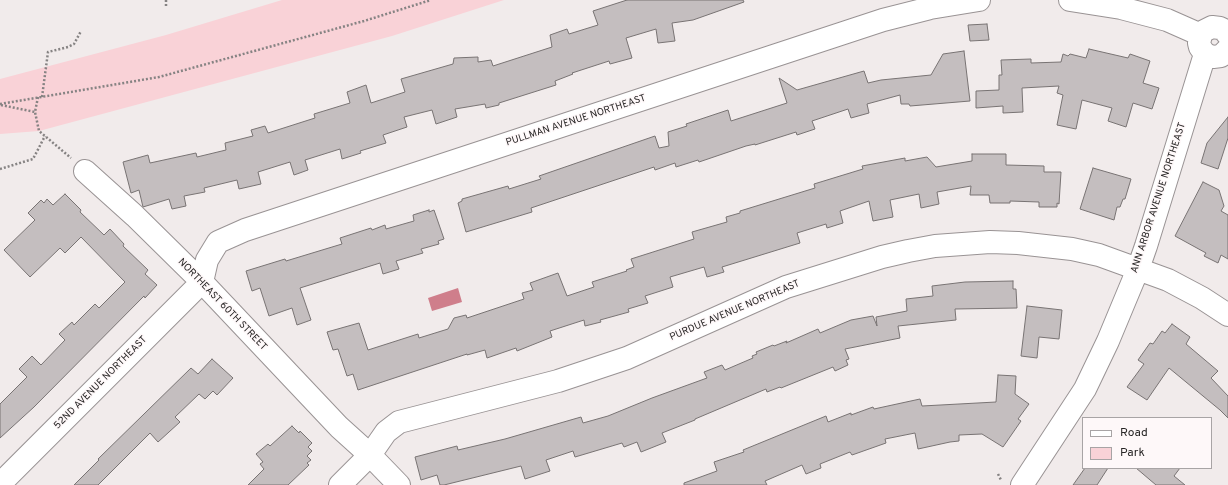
<!DOCTYPE html>
<style>
body{margin:0}
#map{position:relative;width:1228px;height:485px;overflow:hidden;background:#f1ebeb;font-family:Overpass,sans-serif}
canvas{display:block}
.legend{position:absolute;left:1082px;top:417px;width:130px;height:52px;box-sizing:border-box;background:#fef8f9;border:1px solid #a8a4a5;margin:0;padding:5px 7px;list-style:none;font-size:12px;color:#282626}
.legend li{display:flex;align-items:center;gap:8px;height:20px}
.legend b{width:20px;border:1px solid #a8a4a5}
</style>
<div id="map">
<canvas width="1228" height="485"></canvas>
<ul class="legend">
<li><b style="height:5px;background:#fff"></b>Road</li>
<li><b style="height:11px;background:#f9d2d7"></b>Park</li>
</ul>
</div>
<script>
const ctx = document.querySelector('canvas').getContext('2d');
ctx.lineJoin = 'round';
function fillPath(path, color) {
  ctx.fillStyle = color;
  ctx.fill(path, 'evenodd');
}
function toPath(rows) {
  const path = new Path2D();
  for (const r of rows) {
    path.moveTo(r[0], r[1]);
    for (let i = 2; i < r.length; i += 2) path.lineTo(r[i], r[i + 1]);
  }
  return path;
}
function trace(path, color, width, dash) {
  ctx.strokeStyle = color;
  ctx.lineWidth = width;
  ctx.lineCap = dash ? 'butt' : 'round';
  ctx.setLineDash(dash || []);
  ctx.stroke(path);
}
function drawText(font, color, halo, rows, align = 'center') {
  ctx.font = font + ' Overpass,sans-serif';
  ctx.lineWidth = 3;
  ctx.setLineDash([]);
  ctx.textBaseline = 'middle';
  ctx.strokeStyle = halo;
  ctx.fillStyle = color;
  for (const [text, x, y, turn = 0] of rows) {
    ctx.save();
    ctx.translate(x, y);
    ctx.rotate((+turn || 0) * Math.PI / 180);
    ctx.textAlign = isNaN(turn) ? turn : align;
    if (halo) ctx.strokeText(text, 0, 0);
    ctx.fillText(text, 0, 0);
    ctx.restore();
  }
}
const green = toPath([
 [282,0,504,0,392,36,39,131,0,134,0,79,166,35]
]);
const water = toPath([
 [458,288,462,302,432,311,428,298]
]);
const building = toPath([
 [627,0,743,0,744,2,693,20,672,23,675,41,658,43,656,29,626,38,632,58,610,64,609,61,572,73,573,74,555,81,556,85,499,103,499,105,486,108,485,104,455,109,457,117,436,124,432,110,404,117,407,127,383,135,386,143,360,151,361,153,342,159,340,149,305,160,308,170,294,175,290,162,258,172,261,184,239,189,237,180,204,188,205,192,184,196,186,206,172,209,169,199,143,207,139,190,131,193,123,162,148,155,150,163,196,153,197,157,226,150,225,143,253,136,251,130,265,126,268,133,315,118,314,114,350,103,347,92,366,85,371,103,405,92,401,79,453,64,454,58,478,57,478,62,491,60,493,66,552,47,550,35,567,29,569,34,598,25,593,11,627,0],
 [987,24,989,40,970,41,968,25,987,24],
 [1089,49,1128,58,1130,54,1150,61,1143,83,1159,88,1152,109,1133,103,1126,127,1108,121,1112,108,1082,100,1076,129,1057,125,1063,95,1057,93,1059,86,1022,88,1023,112,1003,113,1003,106,976,108,976,91,999,90,999,75,1002,75,1001,60,1031,59,1031,63,1061,62,1063,54,1068,56,1070,54,1086,58,1089,49],
 [964,51,970,101,910,106,909,104,901,104,900,95,867,104,869,113,851,118,848,109,812,121,815,129,797,135,796,132,755,145,755,144,746,146,699,162,698,160,676,167,675,163,655,170,654,167,531,208,532,212,466,232,458,203,462,201,462,199,508,186,509,189,541,179,539,176,655,136,659,148,669,146,668,132,687,126,686,124,728,110,731,121,787,103,779,78,797,90,864,71,868,83,881,80,931,75,943,54,964,51],
 [1228,117,1228,138,1218,169,1201,163,1207,143,1228,117],
 [972,154,1006,154,1006,165,1044,166,1044,172,1061,172,1059,204,1057,203,1057,207,1039,207,1039,202,1010,201,1010,203,990,203,989,195,970,195,971,186,937,192,939,204,921,208,919,194,890,200,893,217,873,221,869,201,840,211,843,223,827,228,826,224,797,233,800,243,722,267,724,272,707,277,704,267,670,277,673,287,645,296,648,303,628,309,629,312,600,320,601,322,585,326,584,320,550,331,552,337,517,351,516,348,487,358,485,350,467,355,467,354,358,390,353,374,347,376,338,349,333,350,327,332,359,323,368,350,418,334,419,338,448,329,454,318,466,315,467,318,524,299,522,293,533,290,530,283,558,273,567,296,594,287,592,282,627,271,626,270,634,267,631,259,694,239,692,232,727,222,726,217,740,213,740,211,815,188,814,184,863,169,862,166,905,158,905,161,927,157,936,167,972,161,972,154],
 [1093,168,1131,179,1125,199,1123,199,1120,207,1117,207,1114,220,1080,209,1093,168],
 [1203,182,1219,190,1224,206,1221,211,1228,215,1228,259,1221,255,1218,263,1204,256,1206,253,1175,236,1203,182],
 [65,194,81,210,80,212,104,235,110,229,124,244,123,246,148,270,145,274,157,285,145,298,144,296,34,407,0,438,0,404,27,377,19,369,32,356,41,365,65,340,59,334,72,322,74,325,95,304,99,308,125,282,81,237,65,253,60,248,30,277,4,250,35,220,28,213,41,200,44,203,47,199,53,205,65,194],
 [429,210,429,212,434,210,444,239,438,241,439,244,421,249,423,253,396,261,399,269,383,274,380,263,300,288,311,320,297,325,292,308,269,316,260,288,252,291,246,271,285,259,286,261,342,244,340,238,371,228,372,230,385,225,386,229,414,221,413,215,429,210],
 [1013,281,1013,289,1016,289,1017,308,955,309,956,320,898,326,900,338,845,349,849,359,846,360,848,365,835,371,833,367,781,388,780,387,767,392,766,389,695,419,695,420,662,433,666,442,641,452,637,442,624,447,622,443,575,457,573,451,546,460,550,471,525,479,521,466,444,485,440,485,437,475,421,480,415,457,457,446,458,450,505,439,581,417,583,423,608,416,652,398,707,378,704,372,722,365,725,370,753,358,752,356,757,354,756,352,773,345,774,346,787,341,786,343,818,329,820,333,851,320,873,316,877,326,876,317,907,311,906,299,933,296,932,286,965,282,1013,281],
 [1027,306,1062,310,1059,339,1039,337,1037,358,1021,356,1027,306],
 [1172,324,1190,337,1186,344,1218,371,1211,378,1228,396,1228,418,1220,410,1169,368,1147,400,1127,387,1144,364,1138,360,1150,343,1153,344,1162,331,1165,333,1172,324],
 [212,359,233,378,217,395,213,391,205,399,199,394,175,417,180,422,158,442,150,433,98,485,74,485,99,460,98,459,191,368,198,374,212,359],
 [998,375,1016,376,1015,394,1029,404,1018,419,1021,421,1003,447,982,434,959,435,959,441,950,442,918,449,915,433,885,439,886,443,852,455,850,452,820,464,821,468,806,474,802,465,765,481,767,485,684,485,684,483,717,471,714,462,744,452,743,450,826,416,828,422,851,413,851,415,873,407,874,409,920,399,922,406,996,402,998,375],
 [292,426,299,433,300,431,312,443,308,447,312,451,307,456,311,460,307,463,309,465,288,485,248,485,264,469,260,464,263,462,256,454,268,444,270,446,292,426],
 [1085,468,1108,468,1097,485,1073,485,1085,468],
 [1136,468,1180,468,1174,476,1185,485,1156,485,1136,468]
]);
const path = toPath([
 [166,0,166,8],
 [38,97,35,112,39,131,71,158],
 [42,97,48,52,68,47,74,44,81,31],
 [0,104,159,77,364,21,431,0],
 [1,105,35,112],
 [0,169,33,159,45,136],
 [998,474,1001,480]
]);
const minor = toPath([
 [1070,0,1121,8,1167,20,1201,35],
 [1228,35,1224,30,1220,28,1212,27,1204,31,1201,35,1199,43,1200,47,1205,54,1213,57,1221,56,1228,49],
 [85,171,135,216,202,282,339,427,370,455,399,485],
 [0,484,202,282,207,260,218,242,245,230,883,20,930,8,979,0],
 [340,485,370,455,386,432,399,422,558,381,627,358,786,287,882,257,908,251,935,246,990,242,1018,243,1072,249,1099,255,1168,280,1202,298,1228,315],
 [1022,485,1085,389,1108,341,1138,269,1146,246,1205,54]
]);
const streetNames = [
 ["PULLMAN AVENUE NORTHEAST",576,121,-18],
 ["ANN ARBOR AVENUE NORTHEAST",1159,198,-72],
 ["NORTHEAST 60TH STREET",222,305,46],
 ["PURDUE AVENUE NORTHEAST",735,311,-23],
 ["52ND AVENUE NORTHEAST",101,383,-45]
];
fillPath(green, '#f9d2d7');
fillPath(water, '#cf7e8b');
fillPath(building, '#c4bebf');
trace(building, '#787373', 1);
trace(minor, '#999394', 24);
trace(path, '#868383', 2.5, [2, 2]);
trace(minor, '#fff', 22);
drawText('10px', '#282626', '#fef8f9', streetNames);
</script>
